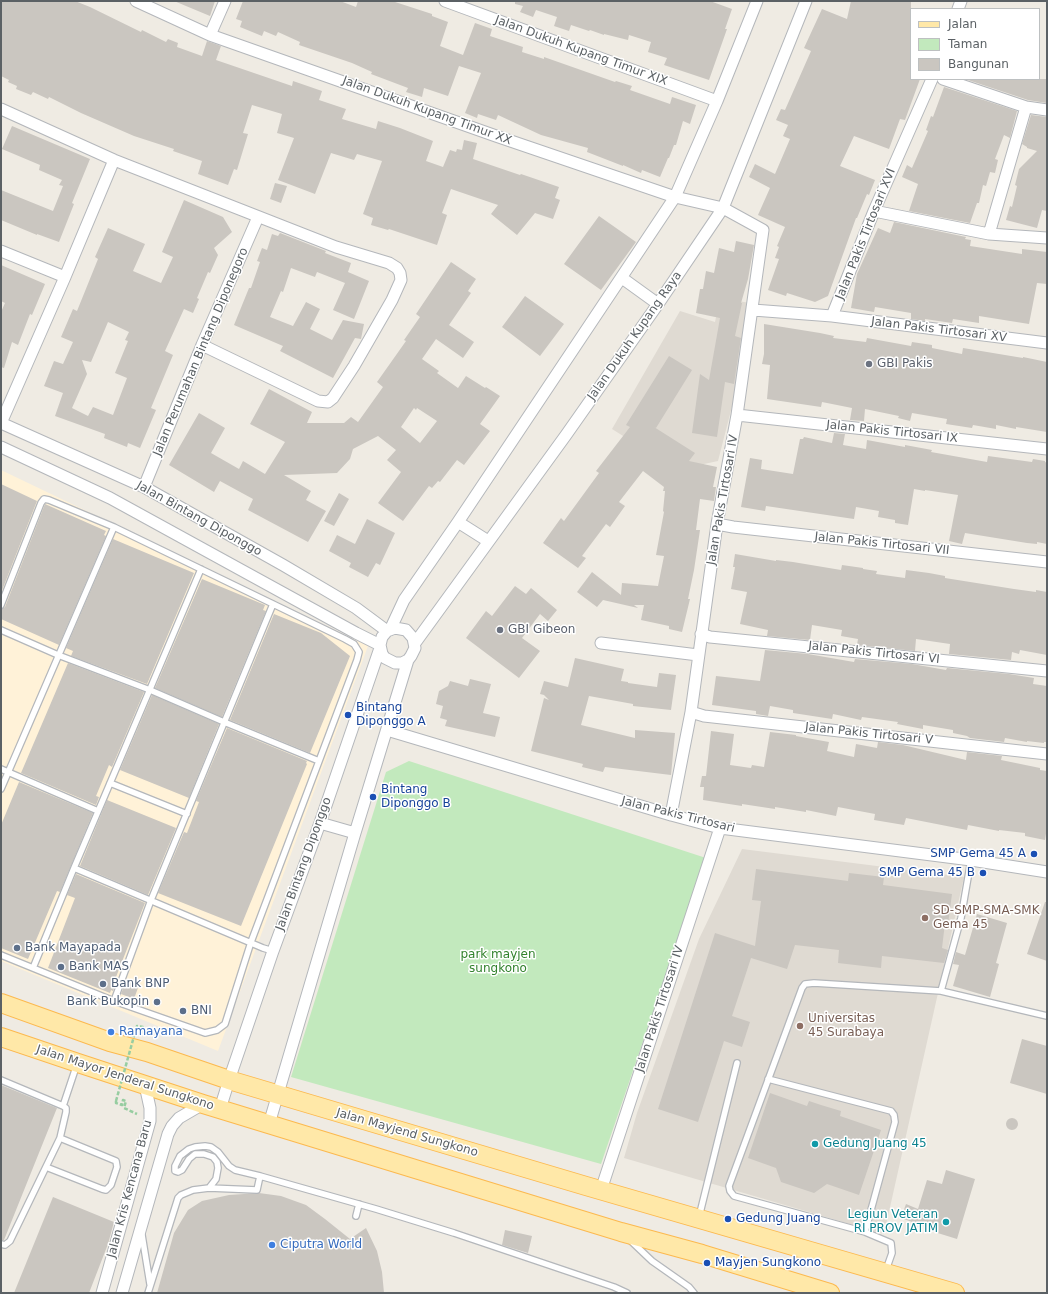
<!DOCTYPE html>
<style>
body{margin:0}
#map{position:relative;width:1048px;height:1294px;overflow:hidden;background:#efebe3;font-family:"DejaVu Sans",sans-serif}
canvas{display:block}
.frame{position:absolute;inset:0;border:2px solid #5b6165;pointer-events:none}
.legend{position:absolute;left:910px;top:8px;width:130px;height:72px;box-sizing:border-box;background:#fff;border:1px solid #bdc0c1;margin:0;padding:5px 7px;list-style:none;font-size:12px;color:#5b6165}
.legend li{display:flex;align-items:center;gap:8px;height:20px}
.legend b{width:20px;border:1px solid #bdc0c1}
</style>
<div id="map">
<canvas width="1048" height="1294"></canvas>
<div class="frame"></div>
<ul class="legend">
<li><b style="height:5px;background:#ffe8a8"></b>Jalan</li>
<li><b style="height:11px;background:#c2e9bd"></b>Taman</li>
<li><b style="height:11px;background:#cac6c0"></b>Bangunan</li>
</ul>
</div>
<script>
const ctx = document.querySelector('canvas').getContext('2d');
ctx.lineJoin = 'round';
function fillPath(path, color) {
  ctx.fillStyle = color;
  ctx.fill(path, 'evenodd');
}
function toPath(rows) {
  const path = new Path2D();
  for (const r of rows) {
    if (r.length === 3) {
      path.moveTo(r[0] + r[2], r[1]);
      path.arc(r[0], r[1], r[2], 0, 2 * Math.PI);
      continue;
    }
    path.moveTo(r[0], r[1]);
    for (let i = 2; i < r.length; i += 2) path.lineTo(r[i], r[i + 1]);
  }
  return path;
}
function trace(path, color, width, dash) {
  ctx.strokeStyle = color;
  ctx.lineWidth = width;
  ctx.lineCap = dash ? 'butt' : 'round';
  ctx.setLineDash(dash || []);
  ctx.stroke(path);
}
function drawText(font, color, halo, rows, align = 'center') {
  ctx.font = font + ' "DejaVu Sans",sans-serif';
  ctx.lineWidth = 3;
  ctx.setLineDash([]);
  ctx.textBaseline = 'middle';
  ctx.strokeStyle = halo;
  ctx.fillStyle = color;
  for (const [text, x, y, turn = 0] of rows) {
    ctx.save();
    ctx.translate(x, y);
    ctx.rotate((+turn || 0) * Math.PI / 180);
    ctx.textAlign = isNaN(turn) ? turn : align;
    if (halo) ctx.strokeText(text, 0, 0);
    ctx.fillText(text, 0, 0);
    ctx.restore();
  }
}
const commercial = toPath([
 [1,470,368,646,218,1051,1,961]
]);
const education = toPath([
 [720,298,750,303,738,383,718,461,704,464,695,481,612,429,680,311,715,322],
 [742,849,964,877,884,1234,624,1158,637,1113,699,939]
]);
const green = toPath([
 [409,761,706,858,601,1164,291,1077,386,772]
]);
const building = toPath([
 [1,1,75,1,90,7,141,32,142,30,166,42,168,39,178,43,177,47,202,56,207,41,221,46,216,60,292,86,293,81,322,91,319,100,346,109,342,119,376,129,378,121,400,128,433,141,426,161,443,167,450,150,456,152,457,149,462,150,464,140,477,143,473,159,520,175,521,174,559,187,555,198,560,200,553,219,535,213,517,235,491,214,498,205,451,189,442,213,447,215,437,245,389,229,388,230,371,225,373,218,363,214,382,161,357,154,354,160,331,153,315,194,278,180,294,138,277,133,282,114,252,105,243,133,248,134,244,147,237,170,234,169,228,185,198,174,202,161,173,151,174,149,134,136,81,113,49,97,48,99,33,92,31,95,16,89,17,86,8,82,9,80,1,76],
 [174,1,215,1,210,16],
 [243,1,340,1,356,7,358,1,392,1,432,14,432,16,448,22,440,46,463,55,475,23,492,29,490,36,523,47,522,52,544,59,544,57,615,82,616,81,632,86,630,90,670,104,672,97,696,105,690,124,683,121,676,145,674,145,669,158,668,158,660,177,642,170,641,173,623,165,623,166,587,152,588,148,541,135,498,115,496,120,478,114,477,118,465,113,481,73,459,66,448,96,424,88,422,97,406,92,408,88,371,74,372,72,352,63,299,45,300,42,278,32,276,36,264,31,262,36,240,27,242,21,236,19],
 [515,1,710,1,732,9,725,29,727,29,709,80,664,65,667,58,648,52,651,42,629,35,628,40,604,34,604,35,590,30,589,31,571,25,569,31,554,26,557,17,536,10,533,17,520,12,523,6,515,4],
 [851,1,911,1,911,79,920,79,905,120,900,119,889,149,854,136,840,166,875,180,869,195,867,194,857,218,856,218,828,296,815,302,787,293,786,296,768,290,779,259,775,258,779,247,777,246,785,227,758,215,770,188,749,177,755,164,775,174,790,139,783,136,788,125,776,120,781,109,785,110,811,51,804,48,822,9,847,19],
 [965,79,1047,79,1047,103,1028,100],
 [944,87,1017,111,1010,138,1004,135,995,159,998,160,995,173,990,172,986,186,983,185,979,203,977,203,970,223,909,211,918,184,902,177,907,165,912,168,928,131,926,130,931,116,933,117],
 [1031,115,1047,117,1047,211,1042,210,1037,228,1006,220,1010,206,1012,207,1017,186,1015,185,1019,169,1037,151,1027,148,1027,147,1022,144],
 [12,126,90,159,72,203,74,204,59,242,37,234,37,235,1,220,1,190,53,211,63,186,59,185,62,180,39,170,40,165,2,149],
 [275,183,287,186,281,203,270,199],
 [184,200,223,217,232,232,214,248,218,255,210,273,208,272,197,298,199,299,193,313,184,309,165,351,173,355,151,408,156,410,140,448,128,443,127,447,104,438,105,434,55,416,63,393,44,386,54,361,63,364,73,342,61,337,73,309,77,311,98,259,95,257,108,228,145,244,133,271,161,283,173,257,162,252],
 [108,322,129,332,125,340,128,341,115,373,127,378,113,415,93,407,88,416,72,408,87,374,82,360,91,362],
 [599,216,636,242,601,290,564,264],
 [894,222,966,237,965,239,971,240,970,246,1022,254,1022,249,1047,252,1047,284,1037,283,1029,324,979,316,979,323,953,319,952,323,925,319,925,321,911,319,911,313,875,307,874,312,851,308,857,274,878,228,890,233],
 [280,233,326,251,325,253,351,263,348,272,369,281,354,319,333,310,345,283,317,272,315,277,291,268,283,292,281,291,270,317,293,326,306,302,320,309,310,329,332,340,343,320,364,324,361,339,355,338,333,378,280,351,283,346,234,325,249,288,251,288,260,262,257,261,262,248,267,250,272,234,278,236],
 [736,241,754,245,748,279,741,303,742,303,735,336,741,338,734,384,725,382,717,437,692,433,700,374,709,380,720,318,696,313,700,289,703,289,706,271,714,273,719,248,734,252],
 [451,262,476,279,468,291,471,293,449,325,474,342,463,358,436,339,422,359,439,371,437,373,458,388,466,376,485,388,486,387,500,396,480,424,490,431,464,465,457,460,440,482,438,481,432,488,429,486,403,521,378,503,401,472,387,460,396,450,378,436,353,449,350,459,337,473,284,475,311,491,306,500,326,511,308,542,248,510,253,499,220,481,214,492,169,465,199,413,225,428,211,453,239,469,243,461,265,474,285,442,250,424,269,389,312,412,307,423,344,423,351,417,358,422,383,387,377,382,406,341,404,340,420,317,416,314],
 [414,408,416,410,417,408,437,421,420,443,401,427],
 [1,265,45,284,32,315,30,314,18,345,12,342,4,368,1,367,1,312,5,303,1,301],
 [525,296,564,324,540,356,502,327],
 [764,324,820,333,834,336,833,338,866,342,867,338,911,346,912,342,932,345,932,348,962,354,963,348,1023,358,1023,357,1047,362,1047,432,1016,427,1016,429,996,425,996,429,973,425,972,428,946,424,947,419,912,413,910,421,898,418,899,416,865,409,864,421,850,420,852,408,822,402,821,407,767,399,770,365,762,364,764,354],
 [669,356,692,370,656,428,654,427,695,453,689,461,717,467,713,487,716,487,714,501,700,499,696,530,700,530,694,570,688,599,690,599,682,632,669,629,669,626,641,620,644,605,634,605,638,608,603,600,597,607,577,592,592,572,621,595,622,583,658,586,664,556,656,555,664,512,663,511,665,491,663,491,664,487,643,471,619,502,625,506,610,527,606,524,582,556,586,558,578,568,543,543,561,518,564,521,599,473,596,471,630,427,626,425],
 [834,433,845,434,843,445,866,449,867,440,905,447,905,445,932,450,931,452,987,462,988,456,1032,462,1033,459,1045,461,1045,462,1047,463,1047,544,1037,542,1037,544,1027,543,965,533,962,544,949,541,958,495,925,490,925,491,914,489,908,525,895,523,895,520,878,517,879,511,856,507,854,519,766,506,765,511,741,507,750,458,762,460,761,469,793,474,800,439,803,439,804,437,832,443],
 [1,484,37,501,1,593],
 [339,493,349,499,334,526,324,521],
 [45,504,106,531,104,535,106,536,59,645,1,619,1,609,5,607],
 [367,519,395,533,380,565,376,563,368,577,349,567,351,563,329,551,337,535,355,544],
 [113,539,194,573,147,684,71,656,73,651,66,648],
 [735,554,776,561,776,560,793,562,841,570,842,565,863,568,863,569,877,571,876,574,905,578,906,570,929,573,945,576,945,578,1014,589,1036,592,1036,590,1047,592,1047,655,1020,650,1019,654,1012,652,1011,660,949,654,950,644,916,639,915,651,857,645,858,639,841,636,842,630,812,625,810,640,767,636,768,630,740,624,747,592,731,589,735,567,733,567],
 [202,579,265,605,263,610,266,611,222,717,155,688],
 [515,586,526,594,531,588,557,610,548,621,540,614,522,638,540,651,519,678,466,638,486,611,492,616],
 [274,614,321,633,350,656,310,753,230,720],
 [765,650,808,654,854,662,855,659,912,664,946,670,947,668,1009,674,1034,678,1033,684,1047,686,1047,742,1044,742,1044,743,1027,741,1027,742,1005,738,1004,742,970,738,967,736,953,733,953,730,923,725,923,729,897,724,898,722,862,717,861,720,833,714,832,719,793,713,793,710,770,706,768,716,756,714,756,711,712,705,716,676,760,681],
 [575,658,624,669,621,681,628,682,628,683,657,687,659,673,676,675,671,710,633,706,633,704,589,696,581,725,635,738,635,730,675,733,671,775,605,767,603,772,582,767,583,764,531,751,544,698,549,700,544,695,540,694,544,681,568,687],
 [68,663,144,692,112,767,109,765,96,796,99,797,96,805,21,773],
 [470,679,491,684,483,713,500,717,495,737,445,726,447,720,440,718,443,706,436,704,439,691,448,686,450,681,468,686],
 [152,695,219,724,189,798,120,770],
 [227,728,307,761,306,763,307,764,241,926,158,893,184,832,187,833,199,802,196,801],
 [711,731,734,734,730,765,751,768,752,765,764,767,770,732,796,735,796,736,829,742,827,751,854,757,856,744,877,748,878,742,903,745,966,760,967,752,1002,756,1001,760,1040,768,1040,770,1047,771,1047,827,1045,840,1025,836,1025,833,999,830,999,831,968,825,967,830,906,818,904,825,874,820,875,814,838,807,836,816,806,810,806,812,775,807,775,809,742,804,742,806,703,800,704,787,700,787,702,776,706,776],
 [19,782,93,813,60,892,57,891,28,959,1,948,1,825],
 [107,800,176,828,148,895,80,866],
 [756,869,848,881,849,873,884,877,883,885,952,894,948,924,945,923,942,948,948,950,944,963,882,956,881,968,838,963,839,950,795,945,787,969,751,958,732,1016,750,1022,742,1047,724,1041,698,1122,658,1109,715,933,755,946,761,901,752,900],
 [76,874,145,903,116,977,118,978,113,991,111,990,110,993,48,968,75,898,67,895],
 [1045,902,1047,902,1047,961,1027,954],
 [977,914,1007,923,996,963,999,964,990,997,953,986,959,965,953,964,956,952,965,955],
 [126,981,139,985,134,999,121,994],
 [1022,1039,1047,1046,1047,1094,1010,1083],
 [1,1085,57,1108,4,1240,1,1240],
 [770,1093,807,1106,809,1101,821,1105,841,1111,840,1116,881,1130,859,1195,827,1184,814,1193,781,1182,776,1168,748,1158],
 [1012,1124,6],
 [946,1170,975,1179,957,1239,928,1230,929,1228,901,1218,906,1204,918,1209,927,1180,942,1184],
 [259,1193,281,1196,306,1205,325,1219,350,1239,366,1228,377,1251,382,1272,384,1293,157,1293,174,1233,188,1210,202,1201,229,1195],
 [53,1197,114,1222,108,1244,89,1293,14,1293],
 [505,1230,532,1236,528,1253,502,1245]
]);
const path = toPath([
 [136,1029,137,1026,143,1027,141,1035],
 [116,1101,116,1103,122,1105,123,1100,126,1101,124,1108,137,1114]
]);
const lane = toPath([
 [1,605,41,503,44,499,49,500,114,527,273,604,345,639,354,644,359,652,357,660,251,942,225,1024,217,1030,205,1033,114,1001,1,955],
 [1,630,58,655,150,690,224,722,319,761],
 [1,769,98,811],
 [110,783,187,814],
 [1,789,114,527],
 [74,868,263,948,273,951],
 [33,968,74,868,201,569],
 [941,991,1047,1016],
 [114,1001,151,900,273,604],
 [768,1079,891,1111,894,1115,895,1122,865,1232],
 [1,1080,63,1106,66,1108,66,1112,60,1138,10,1241,5,1245,1,1244],
 [63,1106,77,1064],
 [46,1167,102,1189,106,1190,111,1185,117,1167,116,1161,60,1138],
 [209,1188,216,1179,218,1168,217,1162,213,1157,204,1154,195,1154,189,1159,182,1170,178,1172,175,1171,175,1166,180,1156,189,1149,195,1147,205,1146,211,1147,218,1152,229,1166,235,1170,260,1176],
 [356,1216,359,1204],
 [699,1217,737,1063],
 [142,1235,150,1284],
 [631,1241,652,1261,689,1287,694,1293],
 [886,1270,892,1253,891,1243,865,1232,734,1196,730,1191,729,1186,802,988,805,984,814,983,941,991,961,918,971,860],
 [148,1293,178,1198,181,1195,193,1190,209,1188,257,1190,260,1176,376,1209,454,1233,614,1287,627,1293]
]);
const street = toPath([
 [136,1,210,35,496,136,675,197,723,208,763,230,737,415,717,524,691,712,671,815],
 [445,1,717,101],
 [958,9,961,1],
 [210,35,225,1],
 [943,79,1026,107,1047,110],
 [1,109,114,160,336,247,389,263,397,268,400,273,401,280,392,300,354,366,333,398,328,402,318,401,202,345],
 [874,211,989,234,1047,238],
 [989,234,1026,107],
 [1,251,65,277],
 [622,278,658,304],
 [753,310,832,316,874,211,932,79],
 [832,316,1047,343],
 [737,415,1047,449],
 [1,423,144,487,283,565,356,608,387,631],
 [1,423,65,277,114,160],
 [1,447,110,498,356,633,380,645],
 [144,487,202,345,258,217],
 [458,522,488,541],
 [717,524,733,527,1047,562],
 [390,630,404,600,458,522,675,197,717,101,757,1],
 [701,634,710,637,1047,671],
 [415,643,566,435,658,304,723,208,806,1],
 [601,643,698,655],
 [691,712,704,716,1047,754],
 [387,730,671,815,720,828,971,860,1047,872],
 [320,823,355,833],
 [220,1109,229,1080,273,951,320,823,380,648],
 [269,1124,355,833,408,660,411,656,415,648,413,638,406,630,395,628,387,631,382,637,380,645,382,654,385,658,395,663,402,663,408,660],
 [601,1190,720,828],
 [102,1293,150,1121,150,1108,145,1085],
 [122,1293,168,1134,172,1126,179,1118,203,1104]
]);
const primary = toPath([
 [1,1003,110,1042,147,1052,229,1080,586,1186,955,1293],
 [1,1037,78,1063,203,1104,621,1232,702,1254,830,1293]
]);
const pathBridge = toPath([
 [116,1101,136,1029]
]);
const markers = [
 [869,364,4,"#6b7280"],
 [500,630,4,"#6b7280"],
 [348,715,4,"#1a4fb4"],
 [373,797,4,"#1a4fb4"],
 [1034,854,4,"#1a4fb4"],
 [983,873,4,"#1a4fb4"],
 [925,918,4,"#8d6e63"],
 [17,948,4,"#5c6f8a"],
 [61,967,4,"#5c6f8a"],
 [103,984,4,"#5c6f8a"],
 [157,1002,4,"#5c6f8a"],
 [183,1011,4,"#5c6f8a"],
 [800,1026,4,"#8d6e63"],
 [111,1032,4,"#3f7fe0"],
 [815,1144,4,"#0f9aa8"],
 [728,1219,4,"#1a4fb4"],
 [946,1222,4,"#0f9aa8"],
 [272,1245,4,"#3f7fe0"],
 [707,1263,4,"#1a4fb4"]
];
const streetNames = [
 ["Jalan Dukuh Kupang Timur XIX",581,51,20],
 ["Jalan Dukuh Kupang Timur XX",427,111,20],
 ["Jalan Pakis Tirtosari XVI",866,234,-68],
 ["Jalan Pakis Tirtosari XV",939,330,7],
 ["Jalan Dukuh Kupang Raya",635,336,-55],
 ["Jalan Perumahan Bintang Diponegoro",201,352,-67],
 ["Jalan Pakis Tirtosari IX",892,432,6],
 ["Jalan Pakis Tirtosari IV",723,500,-80],
 ["Jalan Bintang Diponggo",199,519,29],
 ["Jalan Pakis Tirtosari VII",882,544,6],
 ["Jalan Pakis Tirtosari VI",874,653,6],
 ["Jalan Pakis Tirtosari V",869,734,6],
 ["Jalan Pakis Tirtosari",678,815,14],
 ["Jalan Bintang Diponggo",304,864,-70],
 ["Jalan Pakis Tirtosari IV",660,1009,-72],
 ["Jalan Mayor Jenderal Sungkono",125,1078,18],
 ["Jalan Mayjend Sungkono",407,1133,16],
 ["Jalan Kris Kencana Baru",130,1189,-75]
];
const worshipNames = [
 ["GBI Pakis",877,364],
 ["GBI Gibeon",508,630]
];
const transitNames = [
 ["Bintang",356,708],
 ["Diponggo A",356,722],
 ["Bintang",381,790],
 ["Diponggo B",381,804],
 ["SMP Gema 45 A",1026,854,"right"],
 ["SMP Gema 45 B",975,873,"right"],
 ["Gedung Juang",736,1219],
 ["Mayjen Sungkono",715,1263]
];
const educationNames = [
 ["SD-SMP-SMA-SMK",933,911],
 ["Gema 45",933,925],
 ["Universitas",808,1019],
 ["45 Surabaya",808,1033]
];
const serviceNames = [
 ["Bank Mayapada",25,948],
 ["Bank MAS",69,967],
 ["Bank BNP",111,984],
 ["Bank Bukopin",149,1002,"right"],
 ["BNI",191,1011]
];
const parkNames = [
 ["park mayjen",498,955],
 ["sungkono",498,969]
];
const shopNames = [
 ["Ramayana",119,1032],
 ["Ciputra World",280,1245]
];
const cultureNames = [
 ["Gedung Juang 45",823,1144],
 ["Legiun Veteran",938,1215,"right"],
 ["RI PROV JATIM",938,1229,"right"]
];
fillPath(commercial, '#fff2d8');
fillPath(education, '#dfdad2');
fillPath(green, '#c2e9bd');
fillPath(building, '#cac6c0');
trace(lane, '#b4b7bb', 8);
trace(street, '#b4b7bb', 13);
trace(primary, '#fcb94f', 20);
trace(path, '#97cda1', 2.5, [4, 2]);
trace(lane, '#fff', 5.5);
trace(street, '#fff', 11);
trace(primary, '#ffe8a8', 18);
trace(pathBridge, '#97cda1', 2.5, [4, 2]);
for (const [x, y, r, color] of markers) {
  const dot = new Path2D();
  dot.arc(x, y, r, 0, 2 * Math.PI);
  ctx.fillStyle = color;
  ctx.fill(dot);
  trace(dot, '#fff', 1.5);
}
drawText('12px', '#5b6165', '#fff', streetNames);
drawText('12px', '#5b616d', '#fff', worshipNames, 'left');
drawText('12px', '#164399', '#fff', transitNames, 'left');
drawText('12px', '#785e54', '#fff', educationNames, 'left');
drawText('12px', '#4e5e75', '#fff', serviceNames, 'left');
drawText('12px', '#32822d', '#fff', parkNames);
drawText('12px', '#366cbe', '#fff', shopNames, 'left');
drawText('12px', '#0d838f', '#fff', cultureNames, 'left');
</script>
